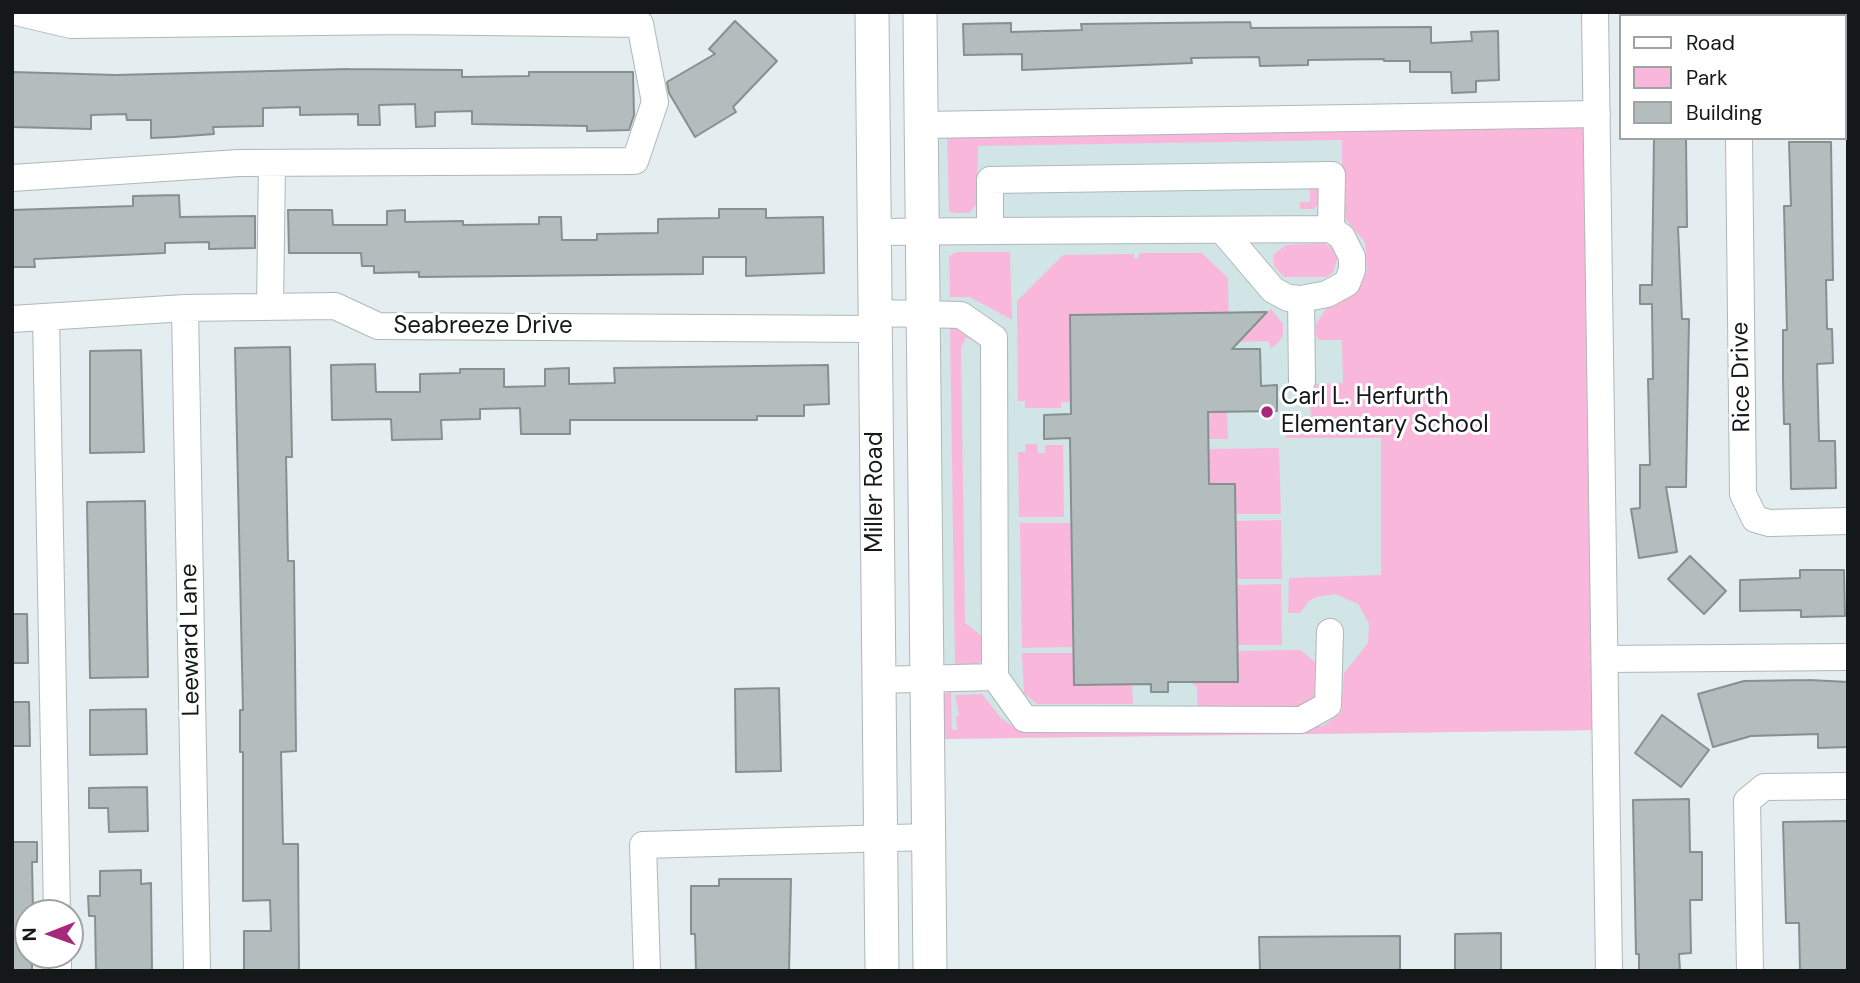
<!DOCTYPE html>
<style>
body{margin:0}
#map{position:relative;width:1860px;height:983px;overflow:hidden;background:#e4edef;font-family:"DM Sans",sans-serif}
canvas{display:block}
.frame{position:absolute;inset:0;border:14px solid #151818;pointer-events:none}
.legend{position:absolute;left:1619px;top:14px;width:228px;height:126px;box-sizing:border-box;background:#fff;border:2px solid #a1a3a3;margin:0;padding:9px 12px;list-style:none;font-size:21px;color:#151818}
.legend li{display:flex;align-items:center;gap:14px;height:35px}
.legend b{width:35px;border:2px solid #a1a3a3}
.north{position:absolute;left:14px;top:899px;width:70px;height:70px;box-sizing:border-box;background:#fff;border:2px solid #a1a3a3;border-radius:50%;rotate:269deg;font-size:19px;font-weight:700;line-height:28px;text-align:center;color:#151818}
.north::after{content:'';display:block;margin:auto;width:24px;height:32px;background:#a7297b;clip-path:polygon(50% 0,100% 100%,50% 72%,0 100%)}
</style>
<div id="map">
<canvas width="1860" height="983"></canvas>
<div class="frame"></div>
<ul class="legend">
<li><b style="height:9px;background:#fff"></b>Road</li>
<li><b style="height:19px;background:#f9b8db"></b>Park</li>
<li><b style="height:19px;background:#b4bdbe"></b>Building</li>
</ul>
<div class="north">N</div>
</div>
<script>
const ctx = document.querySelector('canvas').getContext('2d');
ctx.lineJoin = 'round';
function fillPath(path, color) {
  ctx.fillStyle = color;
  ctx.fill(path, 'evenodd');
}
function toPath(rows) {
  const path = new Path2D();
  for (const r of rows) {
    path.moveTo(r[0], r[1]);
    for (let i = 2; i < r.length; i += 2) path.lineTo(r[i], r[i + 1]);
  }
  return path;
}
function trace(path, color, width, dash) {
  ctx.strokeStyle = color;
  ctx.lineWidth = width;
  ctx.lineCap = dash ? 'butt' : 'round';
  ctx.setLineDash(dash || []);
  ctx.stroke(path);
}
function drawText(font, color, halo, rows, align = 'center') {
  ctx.font = font + ' "DM Sans",sans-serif';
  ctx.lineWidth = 6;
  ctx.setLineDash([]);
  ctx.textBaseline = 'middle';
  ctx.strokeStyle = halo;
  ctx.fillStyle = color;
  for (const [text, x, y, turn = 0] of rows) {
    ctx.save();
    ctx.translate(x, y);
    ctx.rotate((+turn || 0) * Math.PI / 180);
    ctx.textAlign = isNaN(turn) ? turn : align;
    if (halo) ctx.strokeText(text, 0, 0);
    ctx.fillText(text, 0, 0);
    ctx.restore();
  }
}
const built = toPath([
 [1592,119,1600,730,942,739,933,128]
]);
const green = toPath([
 [1592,119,1600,730,942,739,941,696,951,691,952,730,957,730,956,716,959,716,955,695,982,694,1001,718,1018,730,1323,726,1341,713,1344,673,1368,643,1369,624,1359,605,1336,594,1317,597,1309,601,1300,613,1288,613,1289,578,1381,575,1381,438,1286,438,1286,417,1311,416,1310,403,1316,403,1315,384,1343,383,1342,340,1319,340,1316,335,1316,324,1325,310,1354,294,1367,270,1365,242,1347,221,1342,209,1342,140,978,146,977,204,969,213,958,213,949,212,947,128],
 [1310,187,1320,187,1318,204,1314,209,1300,209,1300,202,1310,202],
 [1324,243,1331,247,1338,257,1333,272,1327,277,1284,277,1274,266,1273,255,1286,245],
 [957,252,1010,252,1012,320,970,297,950,297,949,256],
 [1140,253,1202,253,1228,278,1229,334,1223,313,1070,315,1071,402,1061,402,1061,408,1025,408,1025,401,1018,401,1017,301,1063,255,1134,254,1134,258,1137,259],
 [1271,309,1283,324,1283,335,1278,343,1271,348,1268,341,1239,342],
 [950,326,961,326,984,347,966,337,961,348,965,623,987,640,982,661,976,665,955,666],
 [1208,412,1227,412,1228,439,1208,439],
 [1025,444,1037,444,1038,453,1045,453,1045,445,1063,445,1064,517,1019,517,1018,452,1025,452],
 [1279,448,1281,514,1236,514,1235,484,1209,484,1208,449],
 [1281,520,1282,579,1237,579,1236,521],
 [1020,523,1071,523,1073,647,1022,648],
 [1281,584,1282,645,1238,645,1237,585],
 [1300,650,1320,666,1320,697,1300,708,1198,708,1197,687,1190,682,1238,681,1238,651],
 [1022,653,1073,653,1074,685,1132,684,1133,704,1037,704,1024,693]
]);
const building = toPath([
 [735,21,777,61,733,107,736,112,695,137,669,93,667,82,715,54,709,49,735,21],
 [1250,22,1251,28,1431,27,1431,43,1472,41,1471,32,1498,31,1499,80,1476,81,1476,92,1452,93,1451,72,1410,72,1410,61,1384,61,1384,59,1308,60,1308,65,1260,66,1259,57,1191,58,1192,63,1022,70,1022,54,964,55,963,24,1011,23,1011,32,1082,30,1081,24,1250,22],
 [348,69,462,70,462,77,529,76,529,72,633,72,634,115,629,130,587,131,587,126,472,124,472,111,435,112,435,126,416,127,415,104,379,105,380,125,358,125,358,114,300,115,300,107,263,108,263,126,213,127,214,134,174,137,151,138,151,120,127,120,126,114,91,115,91,129,12,127,12,72,116,75,348,69],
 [1686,138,1687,227,1678,227,1682,319,1689,319,1686,487,1666,487,1677,552,1639,558,1631,509,1640,508,1640,465,1650,465,1648,379,1653,379,1652,304,1640,304,1640,285,1652,285,1654,139,1686,138],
 [1789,142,1831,142,1833,280,1826,280,1827,329,1832,329,1833,363,1817,364,1819,441,1835,441,1836,488,1791,489,1790,424,1784,424,1783,379,1783,330,1787,330,1784,206,1791,206,1789,142],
 [179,195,180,217,255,216,255,248,209,249,209,242,165,243,165,253,34,259,35,267,12,267,12,210,133,206,133,196,179,195],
 [719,209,766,209,766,218,823,217,824,273,746,276,746,257,703,257,703,274,419,277,419,272,374,273,374,266,362,266,361,253,289,253,288,210,332,210,333,225,387,225,387,211,405,210,405,222,463,221,463,225,539,224,539,217,561,217,562,240,597,240,597,234,658,233,658,219,719,218,719,209],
 [1267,312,1232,349,1260,349,1261,386,1277,385,1277,411,1208,412,1209,484,1235,484,1238,682,1168,682,1168,692,1151,692,1151,684,1074,685,1070,438,1044,439,1044,415,1071,414,1070,315,1267,312],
 [290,347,292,457,286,457,288,561,294,561,296,751,281,752,283,844,298,844,299,971,244,971,244,931,271,931,270,900,243,901,243,752,240,752,240,710,243,710,235,348,290,347],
 [141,350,144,452,90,453,90,351,141,350],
 [375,364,376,392,420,392,420,374,460,373,460,369,504,369,504,387,545,386,545,369,569,368,569,384,615,383,614,368,828,365,829,404,804,405,804,416,757,416,757,420,570,420,570,434,521,434,520,408,480,409,480,419,441,420,442,439,392,440,391,419,332,420,331,365,375,364],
 [145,501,148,677,90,678,87,502,145,501],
 [1690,556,1726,591,1704,614,1668,579,1690,556],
 [1800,570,1844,570,1845,616,1801,617,1801,610,1740,611,1740,580,1800,578,1800,570],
 [12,614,27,614,28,663,12,663,12,614],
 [1809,680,1848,682,1848,747,1818,748,1818,734,1751,736,1713,747,1698,694,1744,681,1809,680],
 [779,688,781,771,736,772,735,689,779,688],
 [12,702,29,702,30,746,12,746,12,702],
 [146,709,147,754,90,755,90,710,146,709],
 [1662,715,1709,750,1681,787,1635,753,1662,715],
 [147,787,148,831,109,832,108,808,89,808,89,788,147,787],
 [1689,799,1690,852,1702,852,1702,900,1690,900,1691,953,1679,954,1680,971,1639,971,1639,954,1636,954,1633,800,1689,799],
 [1847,821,1848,971,1800,971,1799,923,1786,923,1783,822,1847,821],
 [12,842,37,842,37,862,32,862,33,910,28,910,28,955,32,955,32,970,12,971,12,842],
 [141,870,141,884,151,883,152,971,96,971,95,916,89,916,88,896,100,896,100,871,141,870],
 [719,879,791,879,789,971,696,971,695,934,691,934,691,886,719,886,719,879],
 [1501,933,1501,971,1455,971,1455,934,1501,933],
 [1400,936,1400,971,1260,971,1259,937,1400,936]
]);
const minor = toPath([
 [16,12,71,25,403,21,640,24],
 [1595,12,1609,971],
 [1737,12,1737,16],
 [922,125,1597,114],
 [1739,138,1743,494,1755,519,1769,523,1848,521],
 [12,178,239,163,635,161,655,102,640,24],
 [1222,230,1273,290,1288,298,1301,299,1327,294,1347,283,1352,270,1352,257,1342,237,1331,229],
 [876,232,990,231,1331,229,1332,175,990,180,990,231],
 [1301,299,1302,381],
 [270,307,272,163],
 [185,308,197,971],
 [876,313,961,315,994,338,995,677,1025,719,1301,720,1328,705,1330,632],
 [46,317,57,913],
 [12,319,185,308,335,306,378,326,876,329],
 [1605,659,1848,657],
 [877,680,995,677],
 [58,955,58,971],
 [647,971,643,845,928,837],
 [1750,971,1747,801,1764,787,1848,786]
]);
const major = toPath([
 [872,12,882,971],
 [920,12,930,971]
]);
const markers = [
 [1267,412,7,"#a7297b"]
];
const streetNames = [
 ["Seabreeze Drive",483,327],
 ["Rice Drive",1742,377,-91],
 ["Miller Road",876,492,-90],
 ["Leeward Lane",191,640,-91]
];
const poiNames = [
 ["Carl L. Herfurth",1281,398],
 ["Elementary School",1281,426]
];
fillPath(built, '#d1e4e6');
fillPath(green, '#f9b8db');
fillPath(building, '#b4bdbe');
trace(building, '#879091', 2);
trace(minor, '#afb8b9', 28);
trace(major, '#afb8b9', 35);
trace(minor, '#fff', 26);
trace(major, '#fff', 33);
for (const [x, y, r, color] of markers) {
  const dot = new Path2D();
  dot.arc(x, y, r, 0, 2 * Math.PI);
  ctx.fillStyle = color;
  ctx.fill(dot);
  trace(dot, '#fff', 2.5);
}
drawText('24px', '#151818', '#fff', streetNames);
drawText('24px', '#151818', '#fff', poiNames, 'left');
</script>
